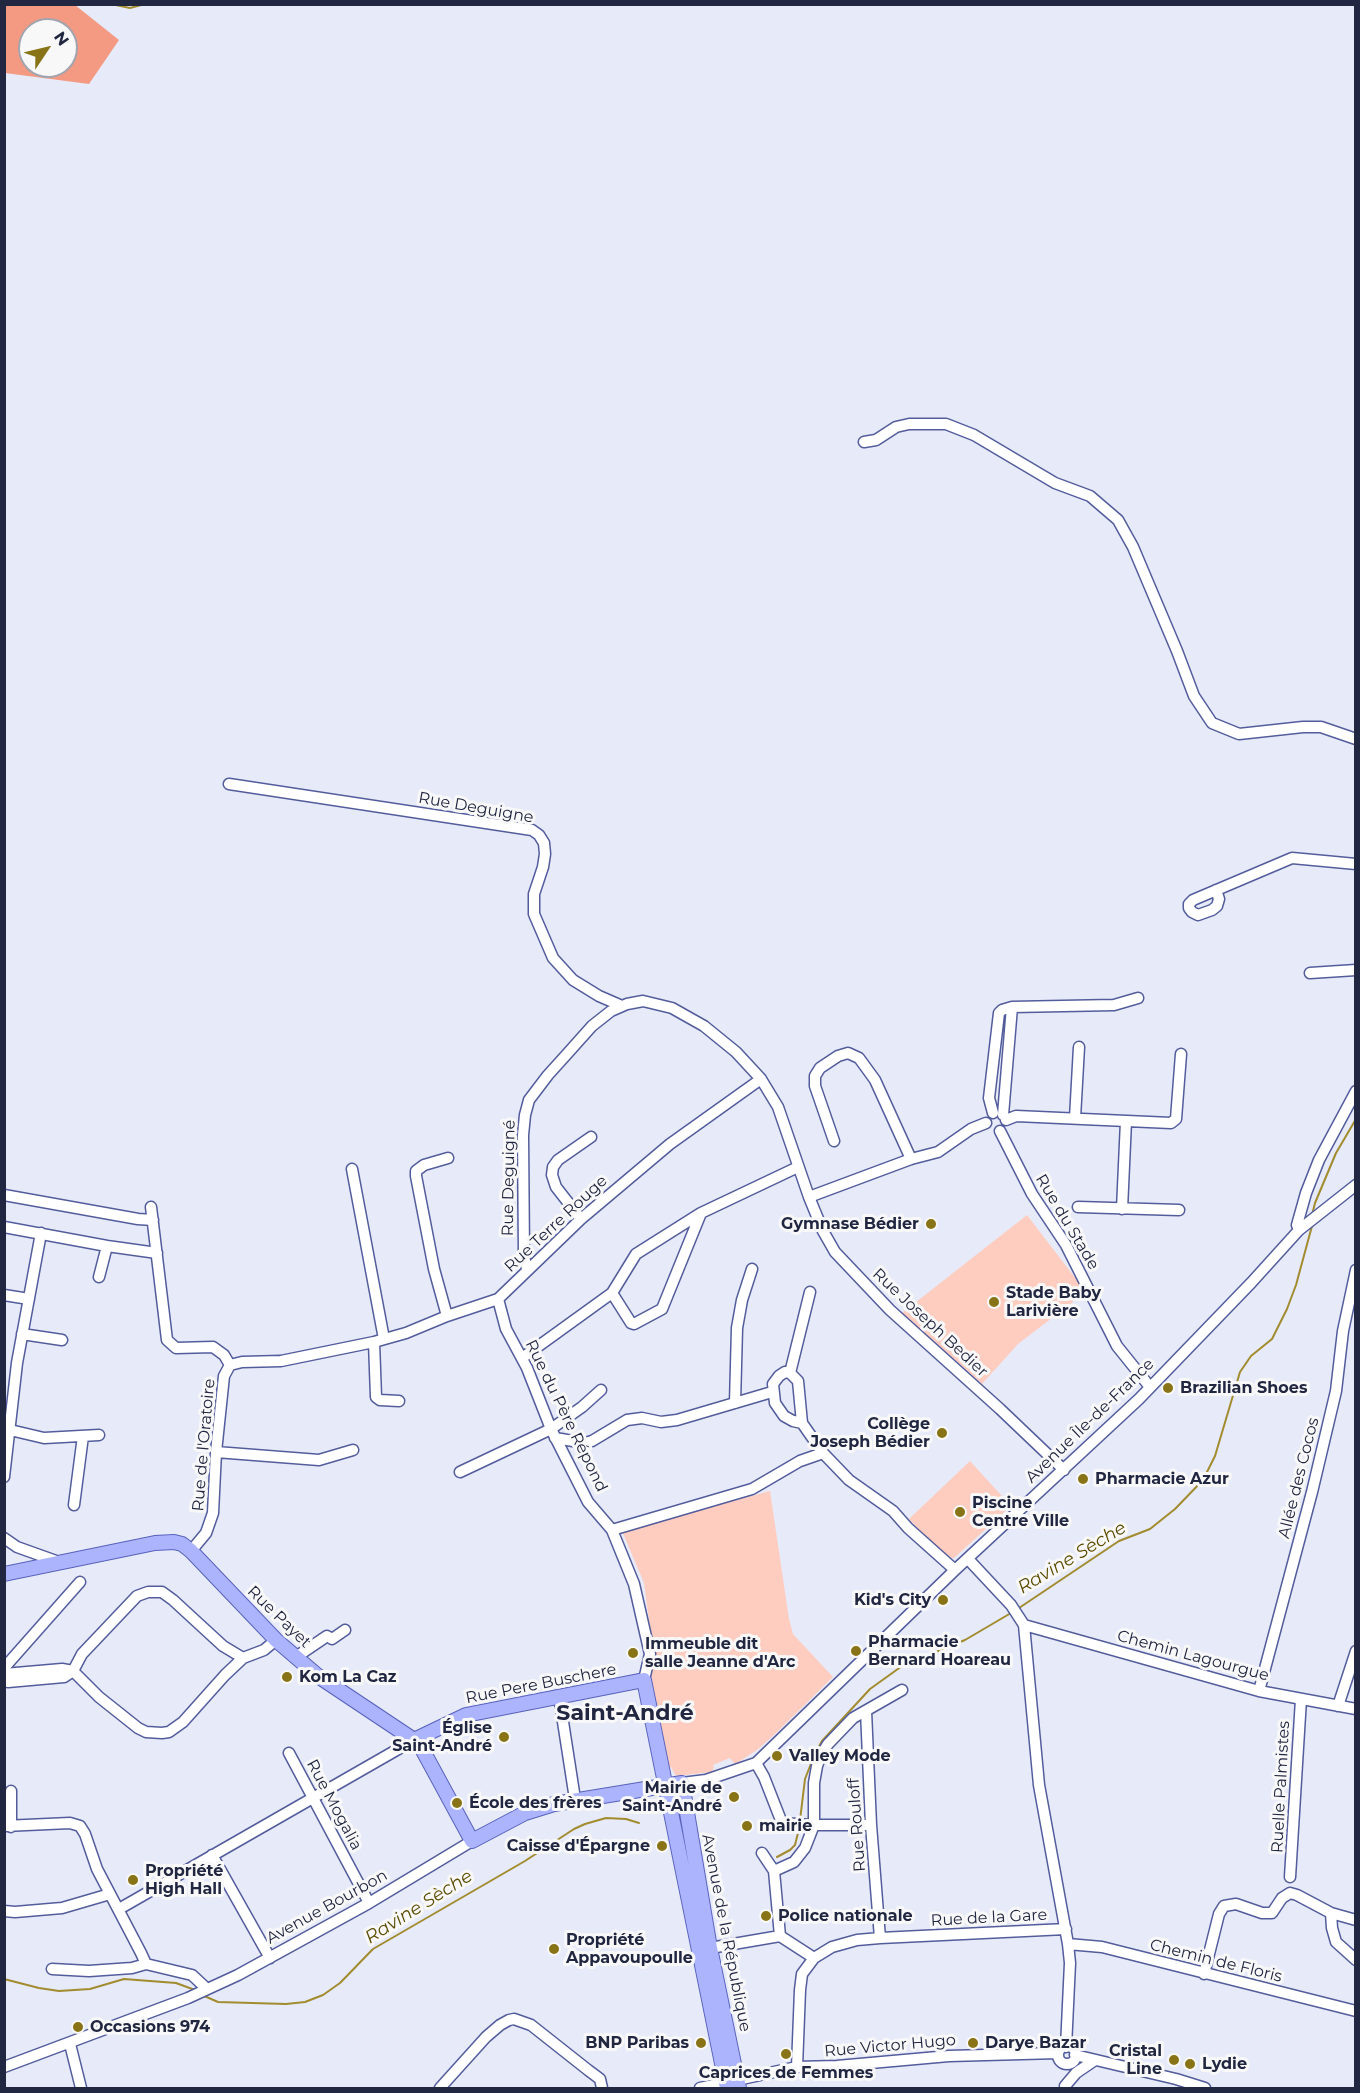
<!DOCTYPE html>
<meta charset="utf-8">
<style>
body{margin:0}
#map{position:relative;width:1360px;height:2093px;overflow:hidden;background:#e7eaf9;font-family:Montserrat,sans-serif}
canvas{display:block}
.frame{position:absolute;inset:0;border:6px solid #212641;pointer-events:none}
.north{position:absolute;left:18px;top:18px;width:60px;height:60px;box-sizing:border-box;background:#f8f8f8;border:2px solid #a2a4af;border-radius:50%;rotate:55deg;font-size:16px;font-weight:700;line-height:24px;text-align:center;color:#212641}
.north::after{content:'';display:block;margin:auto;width:21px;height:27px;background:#887417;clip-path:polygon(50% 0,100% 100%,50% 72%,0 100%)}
</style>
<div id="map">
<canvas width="1360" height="2093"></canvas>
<div class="frame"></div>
<div class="north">N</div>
</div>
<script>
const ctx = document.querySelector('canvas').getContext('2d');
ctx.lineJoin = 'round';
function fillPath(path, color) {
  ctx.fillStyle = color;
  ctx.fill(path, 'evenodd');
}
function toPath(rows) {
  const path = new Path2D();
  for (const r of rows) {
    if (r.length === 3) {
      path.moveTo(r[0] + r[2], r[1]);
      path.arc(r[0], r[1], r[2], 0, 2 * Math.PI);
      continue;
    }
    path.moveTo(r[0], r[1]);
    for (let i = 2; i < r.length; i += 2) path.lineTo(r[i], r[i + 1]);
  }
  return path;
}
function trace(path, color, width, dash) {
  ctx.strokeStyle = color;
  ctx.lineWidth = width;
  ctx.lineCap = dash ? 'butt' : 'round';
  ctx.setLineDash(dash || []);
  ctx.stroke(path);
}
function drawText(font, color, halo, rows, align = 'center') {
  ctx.font = font + ' Montserrat,sans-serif';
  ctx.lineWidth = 6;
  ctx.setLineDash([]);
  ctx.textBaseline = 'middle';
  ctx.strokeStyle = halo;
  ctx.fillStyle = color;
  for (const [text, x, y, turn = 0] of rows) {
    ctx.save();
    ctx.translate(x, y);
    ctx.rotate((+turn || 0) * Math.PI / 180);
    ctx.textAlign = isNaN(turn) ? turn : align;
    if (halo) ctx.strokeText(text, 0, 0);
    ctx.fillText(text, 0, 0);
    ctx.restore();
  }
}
const green = toPath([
 [1027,1215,1086,1292,1018,1344,982,1384,902,1313],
 [970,1461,1011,1506,954,1558,951,1558,940,1552,909,1519],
 [770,1491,789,1619,793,1634,833,1677,774,1735,757,1750,737,1763,734,1763,730,1758,713,1765,714,1768,711,1772,676,1776,671,1767,668,1768,651,1677,654,1657,644,1583,622,1531]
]);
const forest = toPath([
 [5,4,75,5,119,40,89,84,5,73],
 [30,30,66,30,66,66,30,66]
]);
const stream = toPath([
 [111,4,130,8,145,4],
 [1312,1215,1315,1203,1336,1153,1356,1119],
 [1019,1608,1119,1541,1150,1529,1175,1509,1203,1480,1215,1456,1240,1372,1251,1356,1272,1339,1287,1309,1296,1285,1312,1226],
 [800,1820,805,1779,814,1756,822,1741,870,1689,902,1666,965,1640,1011,1613],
 [777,1857,790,1850,795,1845,799,1829],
 [4,1979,39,1988,59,1991,90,1989,124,1979,176,1983,195,1990],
 [202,1995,218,2002,286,2004,305,2002,323,1995,340,1983,373,1949,525,1861,574,1829,585,1824,606,1818,626,1819,639,1823]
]);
const minor = toPath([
 [864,442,876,440,896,427,909,424,946,424,974,435,1055,483,1090,496,1118,520,1133,547,1177,651,1194,696,1212,723,1239,734,1303,727,1321,727,1356,739],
 [229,784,532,830,539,835,544,843,545,854,543,867,534,894,534,914,553,958,573,980,599,996,622,1006],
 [1216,890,1219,899,1217,906,1212,910,1198,915,1192,912,1189,908,1189,904,1193,900,1292,858,1356,864],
 [1310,973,1356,970],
 [993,1113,989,1098,999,1013,1002,1010,1012,1007,1114,1005,1138,998],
 [1003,1115,1012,1007],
 [1075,1118,1079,1047],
 [1006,1120,1016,1116,1171,1123,1176,1119,1181,1054],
 [1000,1131,1032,1194,1066,1245,1117,1346,1150,1387],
 [834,1141,815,1086,815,1076,820,1068,838,1056,848,1053,859,1058,875,1080,911,1159],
 [352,1169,384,1339],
 [4,1195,138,1219,153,1220],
 [809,1197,911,1159,938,1152,971,1129,986,1123],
 [151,1207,167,1340,176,1348,213,1347,224,1355,230,1365],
 [1078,1207,1179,1210],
 [1122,1209,1126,1121],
 [581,1219,556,1187,552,1175,553,1167,558,1160,591,1137],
 [4,1227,107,1246,157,1253],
 [1299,1230,1297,1225,1306,1193,1319,1160,1356,1091],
 [527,1269,524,1256,523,1135,525,1115,529,1100,548,1075,567,1054,592,1026,611,1011,627,1004,643,1001,672,1008,704,1026,736,1052,761,1079,778,1107,809,1197,823,1231,835,1252,890,1310,1000,1409,1064,1470],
 [99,1277,107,1246],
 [612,1293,631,1323,634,1324,662,1309,701,1213],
 [4,1295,29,1299],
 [498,1299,506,1329,527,1368,551,1429,588,1502,612,1530,634,1584,650,1654,644,1680],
 [447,1316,434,1269,416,1176,416,1171,424,1165,448,1158],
 [22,1334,62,1340],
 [374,1342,376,1397,380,1400,399,1401],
 [522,1358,612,1293,636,1254,701,1213,798,1167],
 [230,1365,242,1362,281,1361,374,1342,406,1333,447,1316,498,1299,581,1219,670,1144,761,1079],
 [790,1373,810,1292],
 [735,1403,737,1328,742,1300,752,1269],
 [802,1423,793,1421,784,1416,775,1403,773,1384,779,1376,785,1372,790,1373,798,1381,802,1423,823,1453,849,1480,893,1511,908,1528,955,1570],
 [10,1430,44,1438,99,1435],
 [555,1438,585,1443,592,1441,627,1420,642,1418,661,1422,677,1420,772,1392],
 [216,1452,319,1460,353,1450],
 [460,1472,551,1429,582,1407,601,1390],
 [4,1477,17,1363,41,1233],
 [74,1505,83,1436],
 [612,1530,752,1489,800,1461,823,1453],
 [4,1538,17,1547,59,1562],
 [191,1551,206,1533,213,1513,216,1452,224,1376,230,1365],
 [968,1559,1011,1605,1024,1625,1039,1785,1068,1944,1070,1963,1066,2047],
 [1024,1625,1259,1691,1356,1709],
 [296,1657,327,1636,332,1639,345,1630],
 [4,1668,80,1582],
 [73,1671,99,1697,138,1728,146,1732,162,1733,169,1732,183,1722,225,1675,243,1658],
 [4,1674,62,1669,73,1671],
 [4,1680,8,1682,64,1677,73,1671,82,1654,137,1596,148,1592,162,1592,173,1600,223,1646,243,1658,264,1650,276,1640],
 [1259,1691,1312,1492,1336,1391,1343,1331,1356,1270],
 [559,1696,575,1799],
 [1338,1706,1356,1651],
 [866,1711,871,1825,880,1938],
 [289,1753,369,1903],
 [756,1763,764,1777,782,1823,811,1825,871,1825],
 [682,1783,706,1780,756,1763,955,1570,1139,1399,1251,1283,1299,1230,1356,1185],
 [11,1791,11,1827],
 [4,1826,70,1823,80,1826,85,1834,97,1869,141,1953,146,1964],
 [762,1853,774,1871,780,1936],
 [212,1855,270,1958],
 [774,1871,794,1862,805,1848,814,1825,814,1783,817,1766,821,1755,828,1744,853,1718,902,1690],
 [1290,1877,1301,1699],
 [119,1909,414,1740],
 [4,1911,15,1912,62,1908,110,1894],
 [1331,1913,1332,1928,1336,1942,1356,1960],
 [1068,1944,1102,1947,1356,2011],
 [710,1948,780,1936,814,1958],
 [52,1969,89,1971,132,1968,146,1964,192,1975,207,1989],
 [1204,1974,1219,1914,1224,1906,1236,1904,1262,1913,1272,1913,1282,1898,1290,1893,1297,1895,1331,1913,1356,1920],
 [70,2044,81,2088],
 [1067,2055,9],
 [1075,2055,1176,2079,1205,2088],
 [4,2067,188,1998,238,1975,369,1903,472,1841],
 [797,2067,800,1990,802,1974,814,1958,832,1947,857,1940,880,1938,1066,1929],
 [1065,2086,1076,2073,1095,2060],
 [440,2088,486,2037,500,2025,509,2020,514,2019,531,2025,588,2070,600,2079,602,2088],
 [700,2088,797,2067,837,2066,949,2056,1058,2053]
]);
const major = toPath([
 [4,1574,155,1543,174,1542,182,1544,191,1551,276,1640,318,1676,414,1740,421,1747,472,1841,525,1813,554,1804,682,1783,710,1948,739,2088],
 [414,1740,466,1715,644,1680,727,2088]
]);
const markers = [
 [931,1224,6,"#887417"],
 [994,1302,6,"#887417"],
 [1168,1388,6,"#887417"],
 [942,1433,6,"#887417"],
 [1083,1479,6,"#887417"],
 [960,1512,6,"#887417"],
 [943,1600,6,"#887417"],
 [856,1651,6,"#887417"],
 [633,1653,6,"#887417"],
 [287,1677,6,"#887417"],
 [504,1737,6,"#887417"],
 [777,1756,6,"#887417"],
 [734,1797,6,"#887417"],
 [457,1803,6,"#887417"],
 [747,1826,6,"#887417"],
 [662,1846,6,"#887417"],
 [133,1880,6,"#887417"],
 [766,1916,6,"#887417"],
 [554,1949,6,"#887417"],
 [78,2027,6,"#887417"],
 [701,2043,6,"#887417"],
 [973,2043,6,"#887417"],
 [786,2054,6,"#887417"],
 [1174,2060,6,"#887417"],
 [1190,2064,6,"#887417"]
];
const streetNames = [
 ["Rue Deguigne",476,808,10],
 ["Rue Deguigné",509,1178,-89],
 ["Rue du Stade",1067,1222,59],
 ["Rue Terre Rouge",556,1224,-43],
 ["Rue Joseph Bedier",930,1323,43],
 ["Rue du Père Répond",566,1416,64],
 ["Avenue Île-de-France",1090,1421,-44],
 ["Rue de l'Oratoire",204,1445,-85],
 ["Allée des Cocos",1299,1478,-76],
 ["Rue Payet",279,1617,44],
 ["Chemin Lagourgue",1193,1656,15],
 ["Rue Pere Buschere",541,1684,-11],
 ["Ruelle Palmistes",1281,1787,-87],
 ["Rue Mogalia",334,1805,62],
 ["Rue Rouloff",857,1825,-94],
 ["Avenue Bourbon",327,1907,-29],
 ["Rue de la Gare",989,1918,-3],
 ["Avenue de la République",726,1933,79],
 ["Chemin de Floris",1216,1961,14],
 ["Rue Victor Hugo",890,2046,-5]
];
const poiNames = [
 ["Gymnase Bédier",919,1224,"right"],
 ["Stade Baby",1006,1293],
 ["Larivière",1006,1311],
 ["Brazilian Shoes",1180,1388],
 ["Collège",930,1424,"right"],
 ["Joseph Bédier",930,1442,"right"],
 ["Pharmacie Azur",1095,1479],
 ["Piscine",972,1503],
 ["Centre Ville",972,1521],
 ["Kid's City",931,1600,"right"],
 ["Pharmacie",868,1642],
 ["Bernard Hoareau",868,1660],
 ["Immeuble dit",645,1644],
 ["salle Jeanne d'Arc",645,1662],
 ["Kom La Caz",299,1677],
 ["Église",492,1728,"right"],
 ["Saint-André",492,1746,"right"],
 ["Valley Mode",789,1756],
 ["Mairie de",722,1788,"right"],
 ["Saint-André",722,1806,"right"],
 ["École des frères",469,1803],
 ["mairie",759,1826],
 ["Caisse d'Épargne",650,1846,"right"],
 ["Propriété",145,1871],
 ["High Hall",145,1889],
 ["Police nationale",778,1916],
 ["Propriété",566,1940],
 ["Appavoupoulle",566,1958],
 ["Occasions 974",90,2027],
 ["BNP Paribas",689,2043,"right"],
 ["Darye Bazar",985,2043],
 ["Cristal",1162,2051,"right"],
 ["Line",1162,2069,"right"],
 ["Lydie",1202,2064],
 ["Caprices de Femmes",786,2073,"center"]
];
const waterNames = [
 ["Ravine Sèche",1072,1558,-31],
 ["Ravine Sèche",419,1907,-32]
];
const districtNames = [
 ["Saint-André",625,1714]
];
fillPath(green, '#fecdc0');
fillPath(forest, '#f49a82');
trace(stream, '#a28c2f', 2);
trace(minor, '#535d9c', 13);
trace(major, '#5862bb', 16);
trace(minor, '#fff', 10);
trace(major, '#acb4fe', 14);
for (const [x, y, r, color] of markers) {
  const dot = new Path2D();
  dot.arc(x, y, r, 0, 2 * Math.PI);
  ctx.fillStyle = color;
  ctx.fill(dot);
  trace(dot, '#f8f8f8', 2);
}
drawText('16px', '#212641', '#f8f8f8', streetNames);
drawText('bold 16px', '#212641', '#f8f8f8', poiNames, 'left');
drawText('italic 18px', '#5a4b00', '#f8f8f8', waterNames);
drawText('bold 22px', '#212641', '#f8f8f8', districtNames);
</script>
